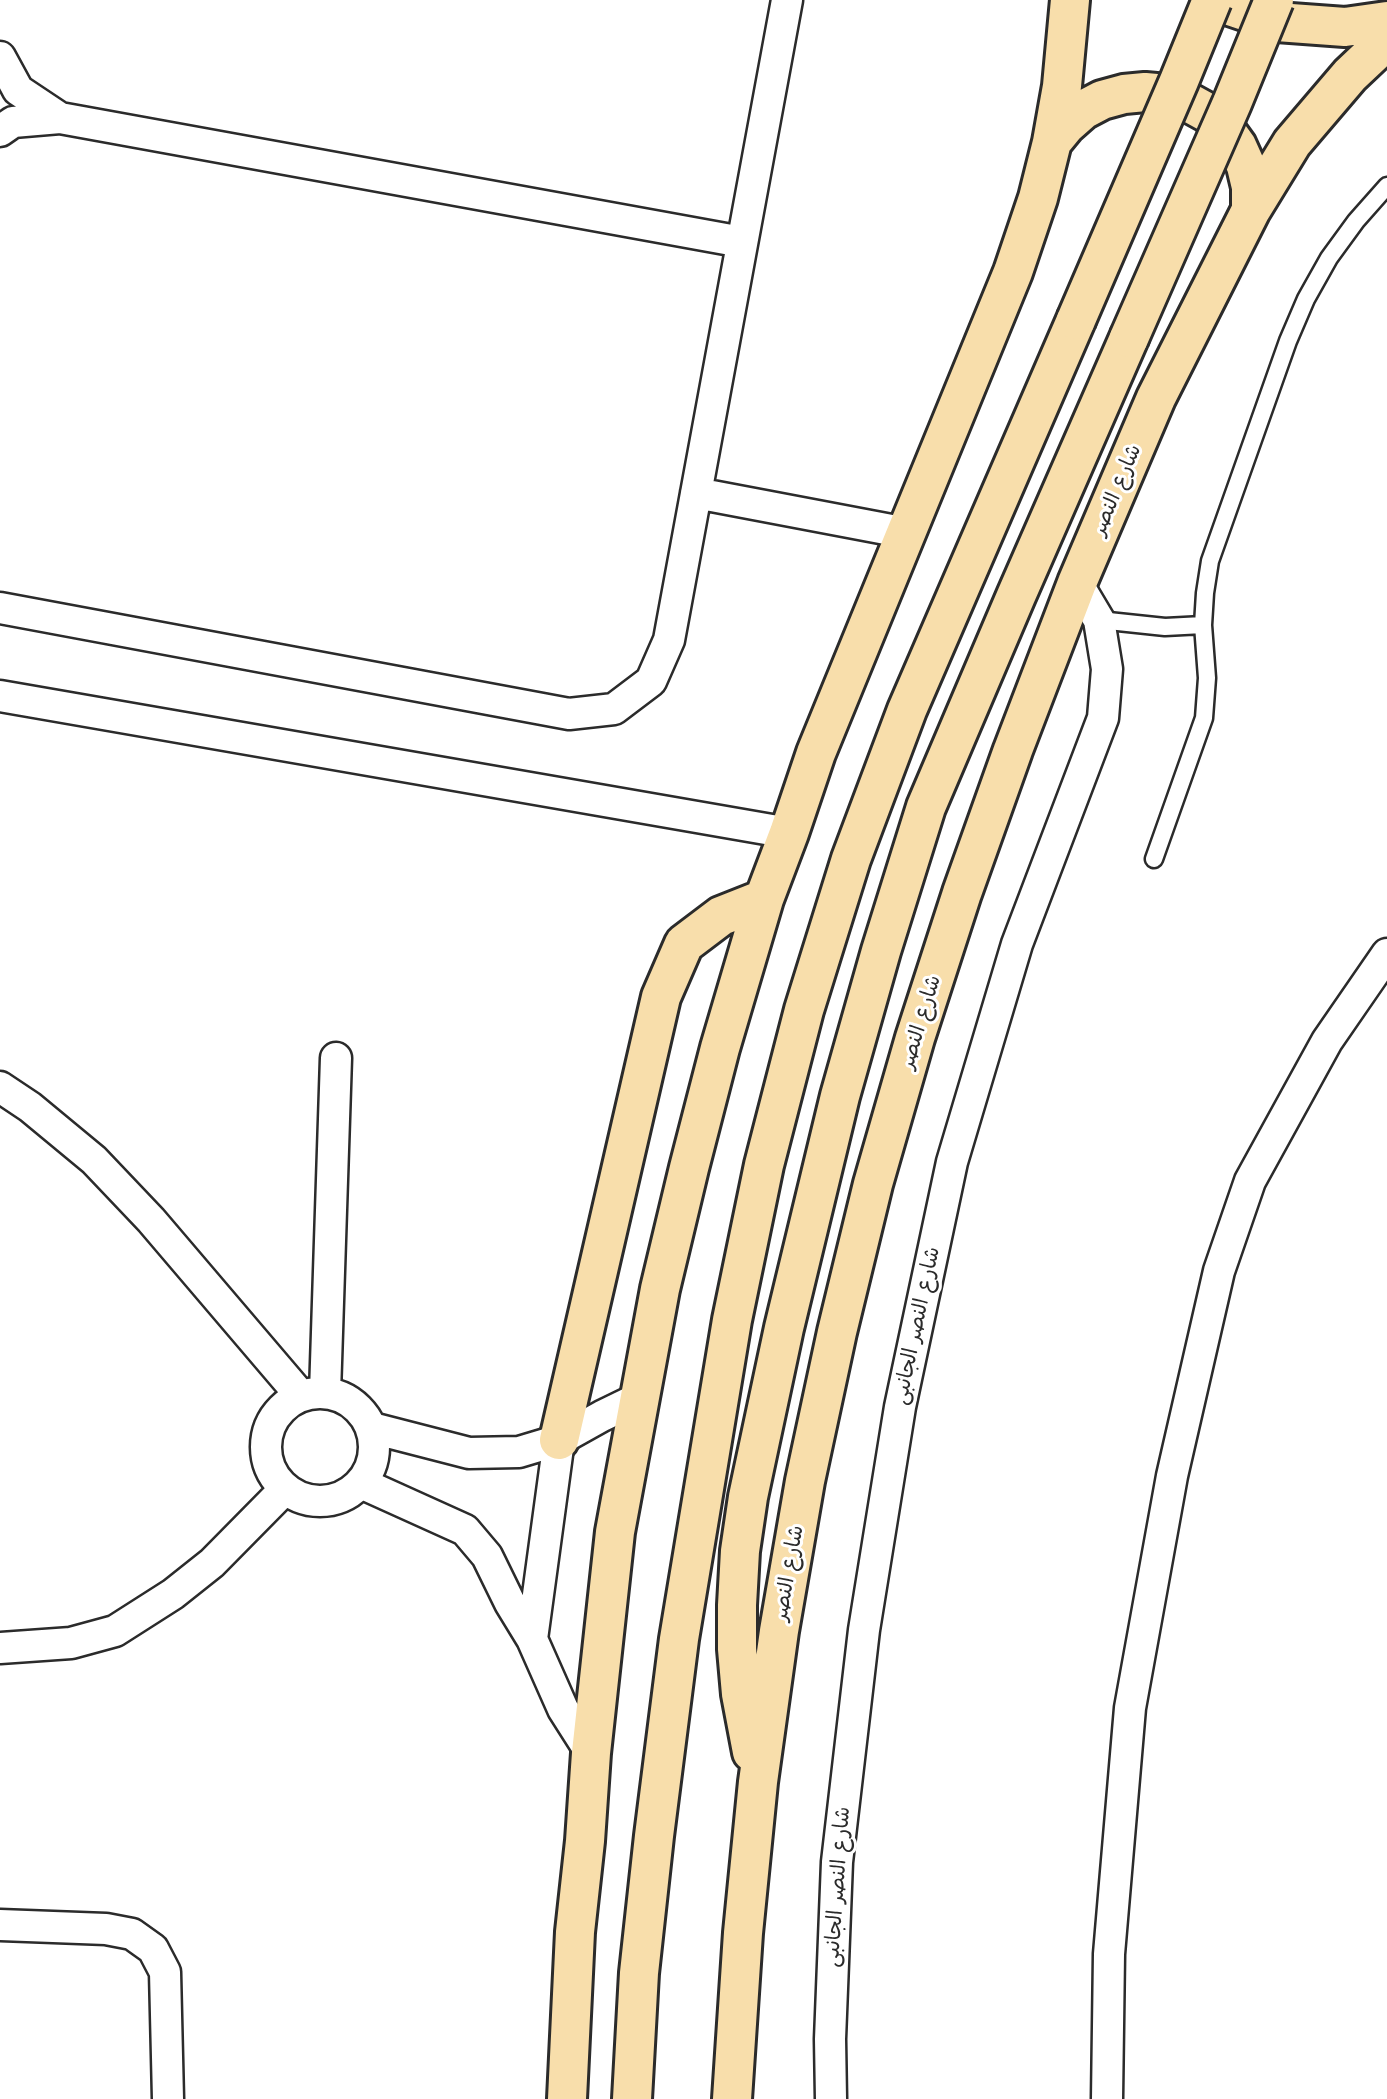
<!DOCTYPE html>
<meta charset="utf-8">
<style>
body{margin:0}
canvas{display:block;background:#fff}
</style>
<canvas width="1387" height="2099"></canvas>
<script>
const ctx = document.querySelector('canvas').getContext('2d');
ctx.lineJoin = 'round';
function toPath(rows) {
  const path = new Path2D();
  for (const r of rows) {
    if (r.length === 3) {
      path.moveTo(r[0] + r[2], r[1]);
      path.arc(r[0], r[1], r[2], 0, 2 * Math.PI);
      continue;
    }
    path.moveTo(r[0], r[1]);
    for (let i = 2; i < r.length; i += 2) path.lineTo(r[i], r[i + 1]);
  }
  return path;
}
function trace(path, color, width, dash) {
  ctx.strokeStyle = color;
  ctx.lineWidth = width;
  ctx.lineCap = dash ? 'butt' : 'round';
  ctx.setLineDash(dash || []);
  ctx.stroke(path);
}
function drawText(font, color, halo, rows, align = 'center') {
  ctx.font = font + ' "Shantell Sans","Playpen Sans Arabic",sans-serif';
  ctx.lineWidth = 6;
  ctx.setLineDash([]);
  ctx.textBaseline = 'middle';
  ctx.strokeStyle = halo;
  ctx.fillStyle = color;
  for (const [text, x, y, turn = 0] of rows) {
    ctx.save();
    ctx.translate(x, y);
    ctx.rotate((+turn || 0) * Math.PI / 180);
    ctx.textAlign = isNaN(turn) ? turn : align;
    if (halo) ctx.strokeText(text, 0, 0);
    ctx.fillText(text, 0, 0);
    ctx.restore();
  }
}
const lane = toPath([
 [1099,620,1165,627,1203,625],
 [1154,859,1204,718,1207,678,1203,625,1205,593,1210,561,1221,530,1288,341,1306,299,1329,258,1356,221,1387,186]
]);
const street = toPath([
 [0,57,18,90,60,118],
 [0,131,13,122,60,118,742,242],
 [696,493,907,533],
 [0,608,569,714,614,709,651,681,669,640,787,0],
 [0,696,789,833],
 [0,1087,30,1107,94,1160,151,1220,301,1396],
 [320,1447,54],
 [325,1393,336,1058],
 [372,1428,469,1453,519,1452,559,1440,602,1416,639,1398],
 [361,1483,465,1530,487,1556,510,1603,532,1639,563,1709,591,1753],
 [532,1639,559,1440],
 [0,1648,71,1643,115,1631,173,1594,212,1563,284,1490],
 [0,1925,106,1929,132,1934,153,1949,165,1972,168,2099],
 [831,2099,830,2039,837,1862,864,1630,900,1407,952,1162,1017,944,1103,718,1107,669,1099,620,1077,583],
 [1107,2099,1109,1954,1130,1708,1172,1476,1219,1271,1250,1181,1327,1041,1387,954]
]);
const primary = toPath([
 [1212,0,1277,22,1345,27,1387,21],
 [1052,142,1066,125,1083,110,1102,100,1124,94,1145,92,1167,94,1188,102,1208,113,1224,128,1237,146,1246,166,1251,187,1251,210],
 [559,1440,661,997,684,944,721,916,764,899],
 [752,1752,741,1694,737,1649,737,1605,740,1551,748,1497,784,1328,840,1096,881,951,926,807,1016,596,1129,338],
 [567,2099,575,1932,585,1841,591,1753,615,1532,660,1289,689,1168,720,1048,764,899,789,833,816,753,1013,272,1038,198,1052,142,1062,86,1070,0],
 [632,2099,639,1973,654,1836,679,1639,732,1320,764,1165,804,1010,851,859,907,710,1076,320],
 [732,2099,743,1933,758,1782,779,1631,805,1481,837,1332,873,1184,915,1038,962,893,1013,750,1077,583,1156,398,1251,210,1292,143,1350,75,1387,40]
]);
const primaryBridge = toPath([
 [1076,320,1179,81,1212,0],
 [1129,338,1232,103,1274,0]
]);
const streetNames = [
 ["شارع النصر",1117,490,-67],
 ["شارع النصر",921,1022,-73],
 ["شارع النصر الجانبى",917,1326,-78],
 ["شارع النصر",789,1573,-80],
 ["شارع النصر الجانبى",838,1887,-86]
];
trace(lane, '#2b2b2b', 21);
trace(street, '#2b2b2b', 35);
trace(primary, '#2b2b2b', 44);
trace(lane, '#fff', 16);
trace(street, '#fff', 30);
trace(primary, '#f8deab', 38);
trace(primaryBridge, '#2b2b2b', 44, []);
trace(primaryBridge, '#f8deab', 38);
drawText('21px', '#2b2b2b', '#fff', streetNames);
</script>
